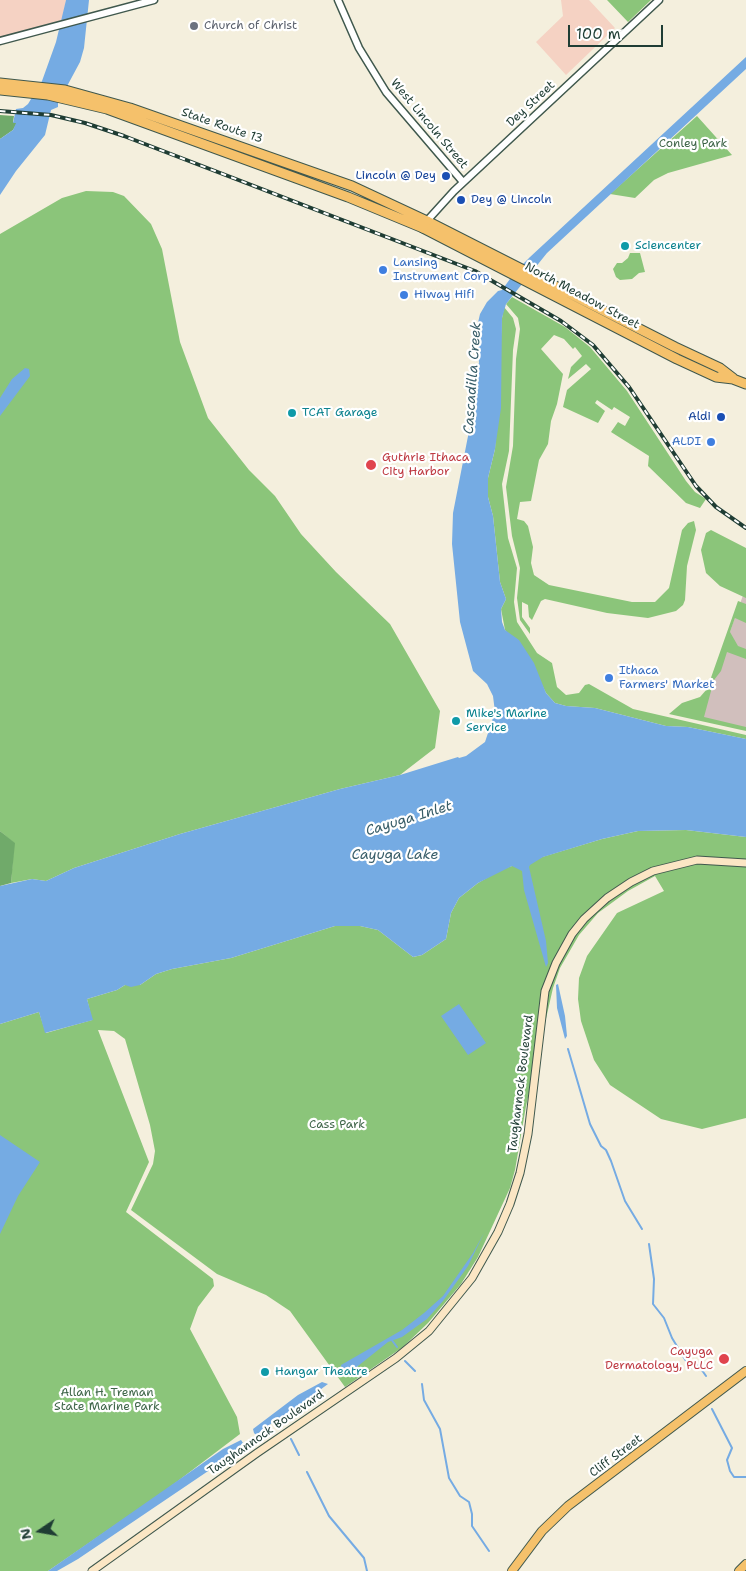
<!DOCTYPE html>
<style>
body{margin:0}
#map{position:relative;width:746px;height:1571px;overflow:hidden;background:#f4efdd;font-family:"Shantell Sans",sans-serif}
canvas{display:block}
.north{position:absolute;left:15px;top:1506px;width:50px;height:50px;-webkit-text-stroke:4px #fff;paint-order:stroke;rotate:258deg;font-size:14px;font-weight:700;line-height:20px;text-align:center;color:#1f3d34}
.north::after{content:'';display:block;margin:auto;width:18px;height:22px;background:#1f3d34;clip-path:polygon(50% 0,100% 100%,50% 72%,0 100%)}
.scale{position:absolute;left:568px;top:25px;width:95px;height:22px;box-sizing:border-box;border:2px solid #1f3d34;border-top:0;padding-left:6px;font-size:15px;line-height:18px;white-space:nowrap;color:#1f3d34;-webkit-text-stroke:4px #fff;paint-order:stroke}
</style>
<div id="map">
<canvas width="746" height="1571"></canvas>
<div class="north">N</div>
<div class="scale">100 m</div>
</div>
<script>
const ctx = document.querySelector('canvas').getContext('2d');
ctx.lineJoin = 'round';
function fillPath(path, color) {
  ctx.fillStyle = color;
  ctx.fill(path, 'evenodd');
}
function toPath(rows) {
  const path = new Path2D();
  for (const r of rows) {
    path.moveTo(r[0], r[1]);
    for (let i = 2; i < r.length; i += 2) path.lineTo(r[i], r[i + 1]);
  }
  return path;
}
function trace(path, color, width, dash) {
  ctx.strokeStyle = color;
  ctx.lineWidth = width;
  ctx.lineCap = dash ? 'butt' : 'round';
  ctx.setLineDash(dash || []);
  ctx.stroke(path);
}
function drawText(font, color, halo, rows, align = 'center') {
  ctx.font = font + ' "Shantell Sans",sans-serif';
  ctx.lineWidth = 4.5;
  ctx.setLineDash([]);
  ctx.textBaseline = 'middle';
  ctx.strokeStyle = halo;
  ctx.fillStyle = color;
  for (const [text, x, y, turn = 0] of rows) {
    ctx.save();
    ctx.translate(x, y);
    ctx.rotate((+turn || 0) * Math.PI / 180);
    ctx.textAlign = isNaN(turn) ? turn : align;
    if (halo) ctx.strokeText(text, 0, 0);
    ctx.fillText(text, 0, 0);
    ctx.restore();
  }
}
const built = toPath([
 [0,0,66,0,62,20,0,37],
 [561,0,589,0,615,28,566,75,536,42,563,16]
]);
const industrial = toPath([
 [746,587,746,729,699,718]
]);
const green = toPath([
 [607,0,651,0,628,22],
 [697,116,732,155,668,173,654,180,635,198,610,194],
 [86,191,113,192,124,196,151,224,162,249,180,342,208,418,249,470,275,496,301,534,336,572,390,624,440,711,435,748,400,775,340,789,180,834,74,868,46,881,32,879,11,883,14,843,0,831,0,234,62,198],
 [630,253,640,253,645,272,639,273,632,279,620,280,616,277,613,269,617,263,622,263,628,258],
 [512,297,565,327,590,347,627,391,686,481,695,492,706,499,700,508,686,503,648,466,649,456,611,432,618,422,625,426,630,417,614,407,612,410,597,400,595,403,605,411,598,423,563,407,567,390,591,369,586,364,568,379,571,367,582,356,575,347,573,349,564,339,554,335,541,349,563,374,557,404,551,421,548,444,539,460,531,501,520,502,517,519,524,521,528,526,533,547,531,563,534,575,549,585,632,602,655,602,669,588,682,530,688,523,694,521,696,530,687,566,685,600,683,605,676,611,648,618,607,613,545,599,541,601,532,620,529,617,528,605,522,602,522,617,530,628,530,634,520,620,517,598,520,568,512,536,506,487,513,446,516,359,520,329,518,318,506,304],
 [504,307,513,318,516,329,513,350,509,451,502,484,508,538,517,568,514,602,517,622,537,653,552,663,557,687,566,695,579,693,585,685,589,684,633,709,746,735,746,739,688,727,666,726,595,708,566,706,555,703,546,693,539,679,505,630,501,609,506,599,500,582,493,516,488,497,488,478,495,449,502,318],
 [711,530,746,548,746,598,720,586,706,573,701,550,706,533],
 [738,601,746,604,746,623,735,618,730,632,738,646,746,649,746,659,727,652,721,671,714,680,704,717,746,727,746,731,669,714,682,703,700,697,707,689],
 [686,830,746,837,746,1118,702,1129,661,1119,610,1085,594,1060,581,1021,578,999,579,978,587,956,617,913,664,891,655,876,628,891,598,913,579,935,560,968,553,988,526,1106,515,1170,510,1188,478,1257,461,1284,428,1323,403,1347,345,1387,290,1311,266,1295,217,1274,131,1210,153,1164,155,1151,150,1125,125,1039,114,1031,98,1030,149,1162,126,1212,213,1279,214,1286,198,1307,190,1329,237,1417,240,1434,162,1493,48,1571,0,1571,0,1024,39,1012,46,1033,92,1020,87,999,117,990,125,985,140,985,156,974,172,969,231,958,335,926,360,926,378,930,413,957,422,955,446,939,451,913,459,898,478,883,502,869,602,839,638,831]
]);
const forest = toPath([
 [0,115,14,116,13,122,17,123,13,130,0,139],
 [0,831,15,843,11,883,0,886]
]);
const water = toPath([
 [66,0,89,0,84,48,80,62,58,103,58,107,51,110,45,135,16,171,0,195,0,139,13,130,16,123,13,123,16,109,23,108,28,104,42,81,56,42],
 [746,57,746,69,547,253,506,304,502,318,501,408,495,449,488,478,488,497,493,516,500,582,506,599,501,609,502,622,505,630,519,640,534,663,546,693,555,703,566,706,595,708,666,726,688,727,746,739,746,837,686,830,638,831,602,839,543,857,530,865,529,867,546,941,548,963,546,967,524,890,522,871,512,866,478,883,459,898,451,913,446,939,422,955,413,957,378,930,360,926,335,926,231,958,172,969,156,974,140,985,131,987,125,985,117,990,87,999,93,1020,45,1033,39,1012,0,1024,0,886,32,879,46,881,74,868,180,834,340,789,400,775,458,757,459,758,466,756,485,742,495,712,493,696,487,684,473,671,460,622,452,544,453,513,469,431,471,372,475,371,479,363,477,327,480,314,487,302,498,291,502,290,515,272,530,257],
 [25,368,29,369,30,376,0,416,0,398,12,379],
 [558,984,565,1016,567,1036,565,1039,557,1008,556,985],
 [459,1004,486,1043,468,1055,441,1016],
 [0,1135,40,1162,18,1196,0,1234],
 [484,1233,468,1266,443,1301,427,1319,402,1337,388,1342,348,1374,342,1373,341,1365,402,1330,424,1313,443,1296,473,1253],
 [322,1382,328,1384,286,1415,281,1417,281,1426,272,1423,256,1435,254,1433,253,1429,298,1395],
 [241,1440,243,1443,223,1461,78,1559,57,1571,48,1571,223,1449]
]);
const stream = toPath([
 [568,1049,590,1124,601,1146,606,1150,611,1161,625,1201,642,1229],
 [649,1244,654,1279,653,1304,664,1318,672,1338,686,1361,699,1366,706,1376],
 [391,1339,397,1347],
 [405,1361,415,1371],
 [422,1384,424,1400,440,1429,449,1478,460,1496,469,1502,472,1514,472,1526,489,1551],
 [712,1409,732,1448,727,1460,730,1471,734,1477,746,1477],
 [291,1439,299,1455],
 [307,1472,329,1516,364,1558,367,1571]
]);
const tertiary = toPath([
 [338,0,359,48,386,92,463,182],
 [0,41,154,0],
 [425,223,454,191,659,0]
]);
const secondary = toPath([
 [92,1571,257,1453,396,1358,429,1331,472,1278,498,1232,510,1204,520,1173,528,1134,545,991,556,963,572,934,584,919,607,898,631,882,653,871,697,860,746,863]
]);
const primary = toPath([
 [512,1571,542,1531,568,1506,746,1371],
 [739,1571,746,1564]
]);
const trunk = toPath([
 [427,221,675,347,720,368,733,378],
 [423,228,677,359,716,377,733,379,746,384]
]);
const motorway = toPath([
 [0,83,65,90,130,108,352,186,427,221],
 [0,90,48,95,107,109,348,197,423,228]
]);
const rail = toPath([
 [0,111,51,115,85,123,124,136,475,271,561,321,593,345,629,387,696,486,716,507,746,528]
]);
const markers = [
 [194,26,5,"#6b7280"],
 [446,176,5,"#1a4fb4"],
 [461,200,5,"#1a4fb4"],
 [625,246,5,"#0f9aa8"],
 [383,270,5,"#3f7fe0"],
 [404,295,5,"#3f7fe0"],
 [292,413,5,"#0f9aa8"],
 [721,417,5,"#1a4fb4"],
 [711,442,5,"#3f7fe0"],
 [371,465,6,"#e0444e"],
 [609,678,5,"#3f7fe0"],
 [456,721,5,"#0f9aa8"],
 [724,1359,6,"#e0444e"],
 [265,1372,5,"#0f9aa8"]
];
const worshipNames = [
 ["Church of Christ",204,26]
];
const streetNames = [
 ["Dey Street",531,104,-43],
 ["West Lincoln Street",429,124,50],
 ["State Route 13",222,126,19],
 ["North Meadow Street",582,296,28],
 ["Taughannock Boulevard",521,1084,-83],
 ["Taughannock Boulevard",266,1433,-35],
 ["Cliff Street",616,1456,-37]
];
const parkNames = [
 ["Conley Park",693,144],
 ["Cass Park",337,1125],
 ["Allan H. Treman",107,1393],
 ["State Marine Park",107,1407]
];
const transitNames = [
 ["Lincoln @ Dey",436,176],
 ["Dey @ Lincoln",471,200,"left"],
 ["Aldi",711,417]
];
const cultureNames = [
 ["Sciencenter",635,246],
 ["TCAT Garage",302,413],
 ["Mike's Marine",466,714],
 ["Service",466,728],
 ["Hangar Theatre",275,1372]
];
const shopNames = [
 ["Lansing",393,263],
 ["Instrument Corp",393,277],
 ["Hiway Hifi",414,295],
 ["ALDI",701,442,"right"],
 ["Ithaca",619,671],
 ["Farmers' Market",619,685]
];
const healthNames = [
 ["Guthrie Ithaca",382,458],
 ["City Harbor",382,472],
 ["Cayuga",713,1352,"right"],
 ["Dermatology, PLLC",713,1366,"right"]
];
const waterNames = [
 ["Cascadilla Creek",473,378,-86],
 ["Cayuga Inlet",409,819,-17],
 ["Cayuga Lake",395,855]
];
fillPath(built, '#f5d2c3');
fillPath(industrial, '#d1bfbd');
fillPath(green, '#8bc57a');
fillPath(forest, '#70aa6a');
fillPath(water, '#75abe3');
trace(stream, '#75abe3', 2);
trace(tertiary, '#3f584d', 9);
trace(secondary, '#3f584d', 9);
trace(primary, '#3f584d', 10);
trace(trunk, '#3f584d', 11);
trace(motorway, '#3f584d', 11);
trace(tertiary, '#fff', 6);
trace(secondary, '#fbe6c4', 7);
trace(primary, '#f5c16b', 8);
trace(trunk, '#f5c16b', 9);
trace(motorway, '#f5c16b', 9);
trace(rail, '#1f3d34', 4);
trace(rail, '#fff', 2, [5.5]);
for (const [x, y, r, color] of markers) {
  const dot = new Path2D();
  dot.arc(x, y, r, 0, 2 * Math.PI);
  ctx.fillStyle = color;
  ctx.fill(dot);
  trace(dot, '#fff', 2);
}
drawText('12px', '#5b616d', '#fff', worshipNames, 'left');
drawText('12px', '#1f3d34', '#fff', streetNames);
drawText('12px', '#3f6649', '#fff', parkNames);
drawText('12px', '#164399', '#fff', transitNames, 'right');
drawText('12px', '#0d838f', '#fff', cultureNames, 'left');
drawText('12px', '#366cbe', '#fff', shopNames, 'left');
drawText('12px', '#be3a42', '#fff', healthNames, 'left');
drawText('italic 14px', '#395e69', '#fff', waterNames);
</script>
